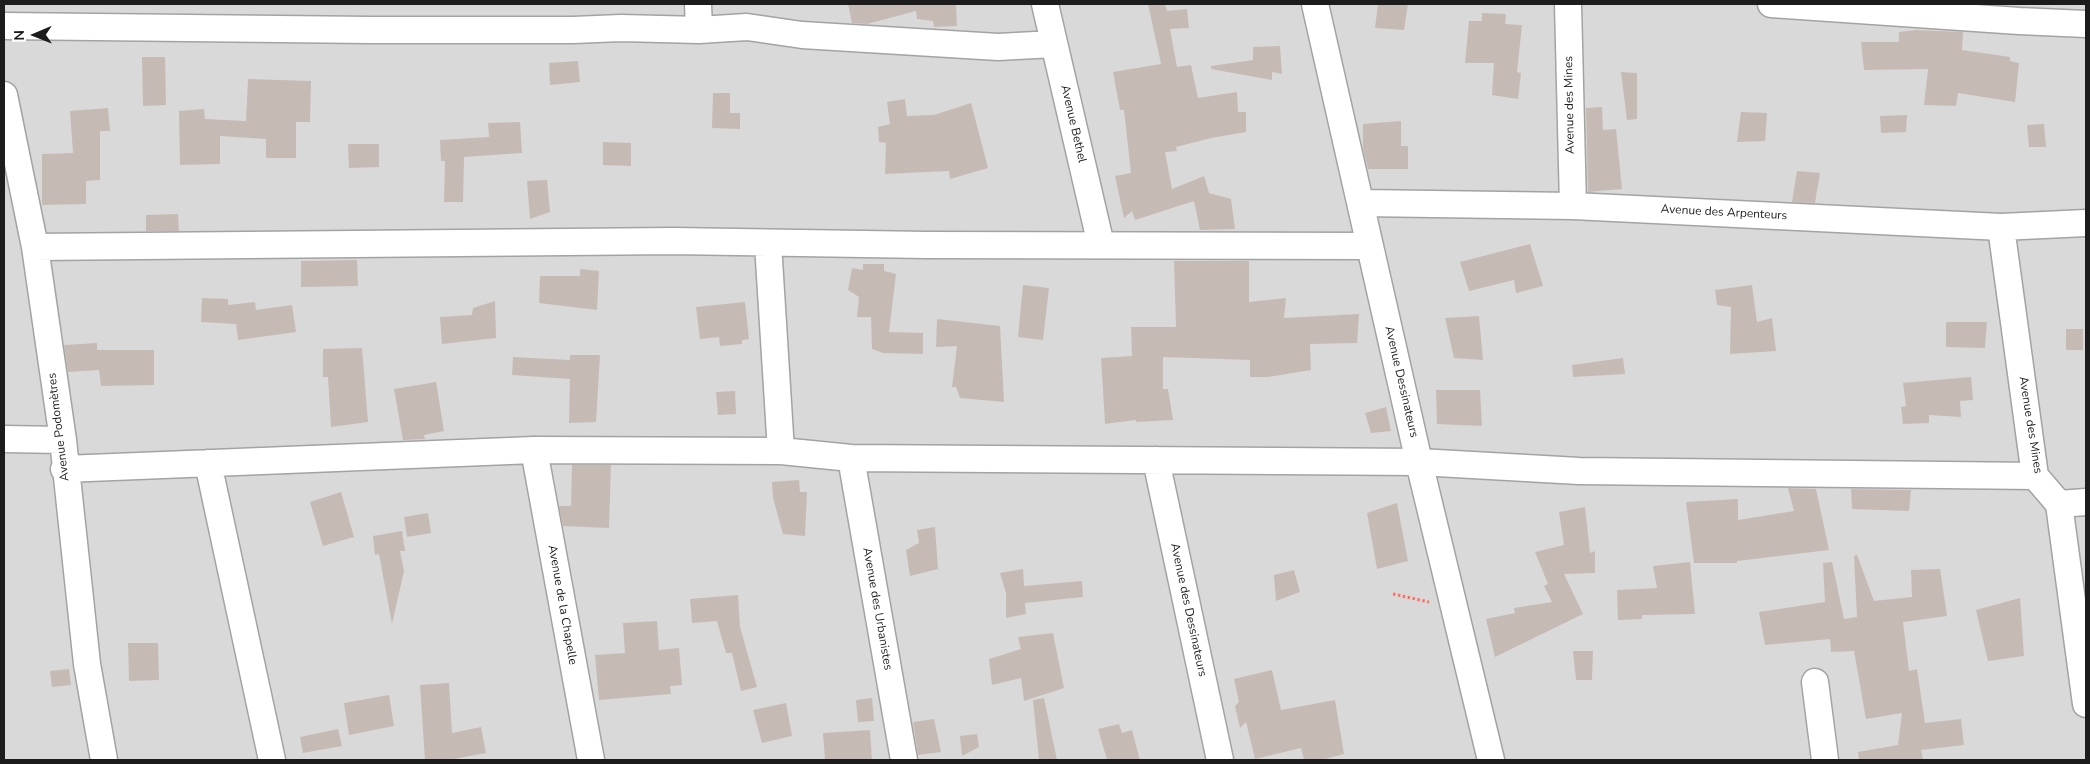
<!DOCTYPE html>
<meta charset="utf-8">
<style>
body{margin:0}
#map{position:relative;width:2090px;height:764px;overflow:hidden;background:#eee9e1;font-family:"Nunito Sans",sans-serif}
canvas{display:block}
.frame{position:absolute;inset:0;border:5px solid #1c1c1c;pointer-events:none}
.north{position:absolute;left:10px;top:10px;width:50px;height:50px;-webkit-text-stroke:4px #fff;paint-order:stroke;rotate:269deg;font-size:14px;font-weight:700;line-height:20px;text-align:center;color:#1c1c1c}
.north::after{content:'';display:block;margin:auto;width:18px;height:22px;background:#1c1c1c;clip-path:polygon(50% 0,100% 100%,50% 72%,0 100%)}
</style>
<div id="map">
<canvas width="2090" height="764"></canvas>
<div class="frame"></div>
<div class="north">N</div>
</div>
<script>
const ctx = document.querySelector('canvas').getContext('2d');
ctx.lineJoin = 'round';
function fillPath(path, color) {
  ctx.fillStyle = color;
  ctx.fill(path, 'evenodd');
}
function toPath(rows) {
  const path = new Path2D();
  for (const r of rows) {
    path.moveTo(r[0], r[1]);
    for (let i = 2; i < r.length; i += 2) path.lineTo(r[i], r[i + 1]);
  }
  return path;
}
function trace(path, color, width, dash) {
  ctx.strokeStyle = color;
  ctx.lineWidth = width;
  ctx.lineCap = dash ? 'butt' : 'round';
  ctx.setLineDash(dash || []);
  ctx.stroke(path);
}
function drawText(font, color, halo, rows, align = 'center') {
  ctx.font = font + ' "Nunito Sans",sans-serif';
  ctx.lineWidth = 4;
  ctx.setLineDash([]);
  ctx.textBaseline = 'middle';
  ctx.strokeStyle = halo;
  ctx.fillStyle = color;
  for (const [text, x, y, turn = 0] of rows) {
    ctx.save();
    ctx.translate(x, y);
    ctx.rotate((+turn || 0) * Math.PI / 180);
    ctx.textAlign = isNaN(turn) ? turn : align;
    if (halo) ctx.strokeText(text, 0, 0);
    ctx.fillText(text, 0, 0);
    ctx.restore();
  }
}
const residential = toPath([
 [4,4,2086,4,2086,760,4,760]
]);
const building = toPath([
 [848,4,956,4,957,26,934,27,933,21,917,19,916,11,867,24,852,23],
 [1148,4,1165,4,1167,11,1187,9,1189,28,1170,29,1177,67,1191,65,1198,98,1237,92,1238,112,1246,112,1246,132,1211,138,1176,147,1177,151,1165,152,1172,189,1204,176,1209,193,1231,199,1235,229,1200,230,1194,201,1135,220,1132,211,1124,218,1115,176,1131,173,1124,110,1120,110,1113,72,1161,64],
 [1378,4,1408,4,1404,30,1375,28],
 [1482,13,1506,14,1505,24,1522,25,1517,72,1521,73,1518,99,1492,95,1494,63,1465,63,1469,21,1482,21],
 [1916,30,1963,32,1962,50,2010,57,2010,61,2019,63,2015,102,1958,93,1956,106,1924,105,1928,69,1864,70,1861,42,1899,42,1899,32],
 [1280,46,1282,74,1272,72,1272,80,1211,69,1211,66,1253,60,1253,47],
 [142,57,165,57,166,105,143,106],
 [578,61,580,82,550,85,549,63],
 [1621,72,1637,73,1637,119,1627,120],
 [248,79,311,81,310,122,296,122,296,158,266,158,266,139,220,136,220,164,180,165,179,111,204,109,205,119,246,121],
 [713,93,730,93,730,113,740,113,740,129,712,128],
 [905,99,907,116,934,115,971,103,988,168,950,179,949,171,885,174,886,143,879,142,878,127,890,124,887,102],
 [1602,107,1603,130,1616,129,1622,189,1588,192,1586,108],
 [108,108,110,131,100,131,100,180,86,181,86,204,42,205,42,154,73,153,70,111],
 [1741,112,1767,113,1765,141,1737,142],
 [1907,115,1906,132,1881,133,1880,116],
 [1401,121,1401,146,1408,146,1408,169,1368,169,1363,148,1363,124],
 [520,122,522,153,464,157,463,202,444,202,445,161,441,161,440,140,489,137,488,123],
 [2044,124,2046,147,2029,147,2027,125],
 [603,142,631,143,631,166,603,165],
 [348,144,379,144,379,167,349,168],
 [1797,171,1820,173,1815,203,1792,202],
 [547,180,550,212,530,219,527,181],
 [178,214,179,231,146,231,146,215],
 [1530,244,1543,286,1516,293,1514,280,1469,291,1460,262],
 [357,260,358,286,301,287,301,261],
 [1174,261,1249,261,1249,302,1286,298,1284,318,1359,314,1357,343,1310,344,1311,370,1268,377,1250,377,1250,360,1163,357,1163,389,1168,389,1173,420,1136,422,1136,420,1105,424,1101,358,1132,356,1131,327,1176,327],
 [863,264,884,264,884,271,896,274,889,332,923,333,923,354,883,353,872,349,871,317,857,317,859,297,848,290,852,268,863,270],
 [580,269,599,271,597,310,539,303,540,276,580,276],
 [1023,285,1049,288,1043,340,1018,337],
 [1752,285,1757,322,1772,318,1776,351,1730,354,1731,307,1717,305,1715,290],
 [202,298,228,299,228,305,255,302,256,310,292,305,296,332,238,340,236,324,201,322],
 [495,301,496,338,442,344,440,317,472,315,473,308],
 [745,302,749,339,742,340,742,344,720,346,719,337,700,339,696,307],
 [1479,316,1483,360,1454,358,1445,318],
 [937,319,1000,326,1004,402,960,398,956,387,952,387,957,346,936,347],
 [1946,322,1987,322,1985,348,1946,347],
 [2066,329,2083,329,2083,350,2066,350],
 [97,343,97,350,154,350,154,385,101,386,99,370,68,372,64,345],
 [362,348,368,422,331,427,328,377,323,377,323,349],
 [570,355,600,355,596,422,569,423,570,379,512,375,513,357,570,360],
 [1623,358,1625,374,1573,377,1572,365],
 [1971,377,1973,400,1960,401,1961,417,1929,415,1929,423,1903,424,1901,407,1906,406,1903,383],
 [436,382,444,431,424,435,425,439,403,440,394,389],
 [1436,390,1480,390,1482,426,1437,424],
 [735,391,736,414,718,415,716,392],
 [1386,407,1391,431,1371,433,1365,413],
 [572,465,611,465,609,528,563,526,559,506,571,506],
 [799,480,800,492,807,492,805,536,783,534,773,498,772,482],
 [1788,488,1816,489,1829,550,1737,561,1737,563,1694,563,1686,502,1738,499,1738,520,1794,511],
 [1851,489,1911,490,1909,511,1852,509],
 [341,492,354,537,323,546,310,502],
 [1397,503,1408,561,1377,569,1367,513],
 [1585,507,1590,553,1595,551,1595,573,1564,574,1583,614,1495,657,1486,619,1515,613,1514,608,1552,602,1544,586,1548,584,1535,552,1564,545,1559,512],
 [428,513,431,533,407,537,404,517],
 [935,527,938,569,910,576,906,550,919,543,917,530],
 [402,531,405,551,400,551,404,571,392,624,379,554,375,555,373,536],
 [1857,555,1874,601,1912,597,1911,570,1940,569,1947,616,1903,622,1909,671,1917,669,1925,723,1961,719,1964,745,1921,750,1923,760,1859,760,1858,752,1898,745,1902,713,1866,719,1854,651,1831,652,1830,639,1765,645,1759,612,1825,602,1823,563,1832,562,1844,619,1857,617,1854,556],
 [1690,562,1695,614,1642,615,1642,619,1618,620,1617,590,1657,588,1653,566],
 [1023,569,1024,586,1082,581,1083,597,1025,603,1026,614,1006,618,1006,593,1000,573],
 [1294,570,1300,592,1276,601,1274,575],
 [738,595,740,627,757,687,741,691,732,653,726,653,717,621,692,623,690,599],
 [2020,598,2024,656,1988,661,1976,610],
 [657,621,659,650,679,648,682,685,670,686,671,694,599,700,595,655,625,653,623,623],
 [1053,633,1064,688,1024,701,1021,678,992,685,989,659,1021,649,1018,637],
 [128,643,158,643,159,680,129,681],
 [1573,651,1593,651,1592,680,1576,680],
 [69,669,71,685,52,687,50,671],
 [1272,670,1281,710,1335,700,1344,754,1322,760,1304,760,1301,748,1255,759,1246,722,1240,728,1235,706,1239,702,1234,679],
 [449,683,452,733,481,727,486,753,448,760,425,760,420,685],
 [389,695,394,726,349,735,344,703],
 [872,698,874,721,858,722,856,700],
 [1044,698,1057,760,1039,760,1033,700],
 [786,703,792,736,762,743,753,710],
 [934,719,941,752,918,755,913,722],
 [1119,724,1122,733,1132,730,1140,760,1107,760,1098,729],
 [338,729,342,746,303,753,300,737],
 [870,730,872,760,825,760,823,733],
 [977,734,979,747,962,756,960,736]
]);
const path = toPath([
 [1393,594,1429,602]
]);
const minor = toPath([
 [698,4,699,30],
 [1045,4,1101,245],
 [1315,4,1419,462,1491,760],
 [1568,4,1573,206],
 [1771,4,2019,21,2086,24],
 [4,26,370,30,573,30,621,28,699,30,747,27,802,35,998,47,1054,44],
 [4,95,35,247,63,440,87,664,104,760],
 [1362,203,1573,206,2001,227,2086,223],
 [2001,227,2035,476,2059,504,2086,704],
 [768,244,781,451],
 [35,247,673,241,927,245,1370,246],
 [4,439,63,440],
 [534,450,591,760],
 [851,458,904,760],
 [1156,460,1220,760],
 [208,463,272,760],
 [64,469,534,450,781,451,851,458,1419,462,1579,471,2035,476],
 [2059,504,2086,502],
 [1815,682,1825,760]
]);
const streetNames = [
 ["Avenue des Mines",1570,105,-91],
 ["Avenue Bethel",1073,124,77],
 ["Avenue des Arpenteurs",1724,213,3],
 ["Avenue Dessinateurs",1401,382,77],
 ["Avenue des Mines",2030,425,81],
 ["Avenue Podomètres",59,427,-97],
 ["Avenue de la Chapelle",562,605,80],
 ["Avenue des Urbanistes",877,609,80],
 ["Avenue des Dessinateurs",1188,610,78]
];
fillPath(residential, '#dad9d9');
fillPath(building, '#c6bbb4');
trace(minor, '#a3a3a3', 29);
trace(path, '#ff6f61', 3, [2.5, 2.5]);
trace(minor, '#fff', 26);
drawText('12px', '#1c1c1c', '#fff', streetNames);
</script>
